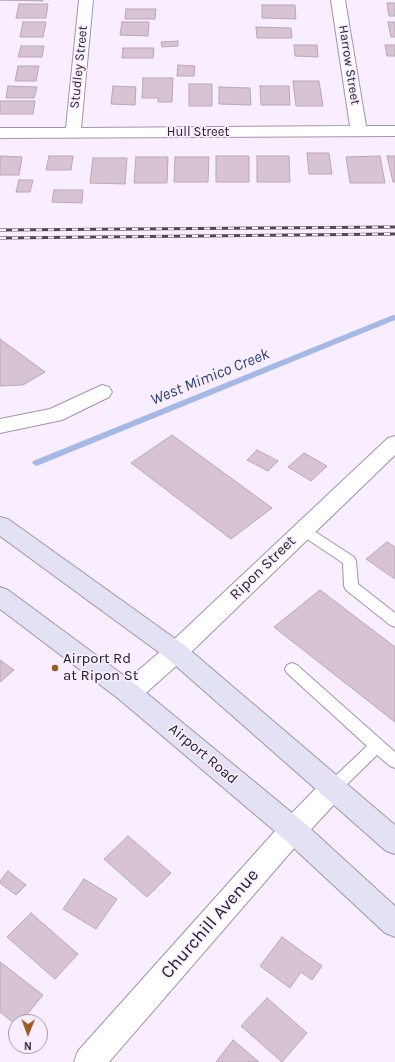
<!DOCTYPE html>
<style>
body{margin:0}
#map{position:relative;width:395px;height:1062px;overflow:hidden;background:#f8eeff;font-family:Karla,sans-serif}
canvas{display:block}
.north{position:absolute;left:8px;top:1014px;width:40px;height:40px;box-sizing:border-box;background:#f8eeff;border:1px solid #a39ba8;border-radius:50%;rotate:181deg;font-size:11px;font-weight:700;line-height:16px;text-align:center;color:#231e26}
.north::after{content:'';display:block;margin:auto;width:14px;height:18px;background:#9a5e1f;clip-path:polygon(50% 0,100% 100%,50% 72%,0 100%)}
</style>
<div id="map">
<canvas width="395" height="1062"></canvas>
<div class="north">N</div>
</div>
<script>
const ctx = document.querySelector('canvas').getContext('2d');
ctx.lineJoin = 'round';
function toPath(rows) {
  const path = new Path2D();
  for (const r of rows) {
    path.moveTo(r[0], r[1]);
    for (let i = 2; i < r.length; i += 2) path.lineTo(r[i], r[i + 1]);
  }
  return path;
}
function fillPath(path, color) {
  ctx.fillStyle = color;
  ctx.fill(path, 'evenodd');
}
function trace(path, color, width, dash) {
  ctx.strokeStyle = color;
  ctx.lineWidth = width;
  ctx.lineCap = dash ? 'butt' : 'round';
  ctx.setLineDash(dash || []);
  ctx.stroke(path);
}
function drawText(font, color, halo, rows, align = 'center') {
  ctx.font = font + ' Karla,sans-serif';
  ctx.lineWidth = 3.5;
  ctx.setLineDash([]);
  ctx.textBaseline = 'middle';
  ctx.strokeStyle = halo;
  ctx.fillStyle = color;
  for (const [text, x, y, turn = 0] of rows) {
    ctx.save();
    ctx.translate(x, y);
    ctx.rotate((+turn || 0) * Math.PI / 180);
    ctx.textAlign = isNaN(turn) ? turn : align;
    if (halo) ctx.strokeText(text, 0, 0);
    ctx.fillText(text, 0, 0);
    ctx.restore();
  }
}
const stream = toPath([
 [393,315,395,315,395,320,39,465,36,466,32,463,33,461,393,315]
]);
const building = toPath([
 [0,0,43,0,43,1,0,0],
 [387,3,395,3,395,16,389,16,387,3],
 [19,4,48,4,46,18,16,18,19,4],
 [262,5,295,5,296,19,262,18,262,5],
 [126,9,156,9,155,19,125,19,126,9],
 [23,22,46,22,43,37,20,37,23,22],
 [122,22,149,22,148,36,120,35,122,22],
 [388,22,395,22,395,37,391,37,388,22],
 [256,27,291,28,292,38,257,38,256,27],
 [178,41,178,46,162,47,161,42,178,41],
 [294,45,317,45,318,57,295,56,294,45],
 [385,45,395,45,395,56,387,56,385,45],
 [21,46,44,46,42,57,18,57,21,46],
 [123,48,154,48,153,58,122,58,123,48],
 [178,65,195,66,194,76,177,76,178,65],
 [18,66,39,66,36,81,15,81,18,66],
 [143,78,173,78,172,102,158,102,158,98,142,98,143,78],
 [293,81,319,81,323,106,296,106,293,81],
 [189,84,212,84,212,106,189,106,189,84],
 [8,86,37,87,34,98,6,98,8,86],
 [113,86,136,87,135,105,111,104,113,86],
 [260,86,289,86,290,105,261,105,260,86],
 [219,87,250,88,251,105,219,104,219,87],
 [0,101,35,101,33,114,0,114,0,101],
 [307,153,329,153,332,174,309,174,307,153],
 [0,156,22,157,19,175,0,175,0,156],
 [49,156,73,156,71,170,46,170,49,156],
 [216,156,249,156,249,182,216,182,216,156],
 [257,156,289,156,290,182,257,182,257,156],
 [380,156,385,183,350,183,346,157,380,156],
 [387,156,395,156,395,182,393,182,387,156],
 [136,157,168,157,167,183,134,183,136,157],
 [175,157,209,157,208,182,174,182,175,157],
 [93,158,127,158,125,184,90,183,93,158],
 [19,180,33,180,30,192,16,192,19,180],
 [54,190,83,190,82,203,52,202,54,190],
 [0,339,45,372,23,385,0,386,0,339],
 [172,435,272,508,231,539,131,463,172,435],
 [257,450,278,461,268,471,247,460,257,450],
 [304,453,327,466,311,481,288,467,304,453],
 [387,542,395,547,395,579,366,559,387,542],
 [320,590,395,647,395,722,274,627,320,590],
 [0,660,14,670,0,682,0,660],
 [128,836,171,873,147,897,104,859,128,836],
 [8,871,26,885,16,895,0,883,0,881,8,871],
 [84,879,117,899,96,929,63,909,84,879],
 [31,913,78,954,55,979,7,937,31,913],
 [282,937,322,966,312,980,301,972,290,988,260,966,282,937],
 [0,962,43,995,21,1022,16,1022,16,1025,0,1012,0,962],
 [267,998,307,1033,282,1062,241,1026,267,998],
 [233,1040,259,1062,216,1062,233,1040]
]);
const lane = toPath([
 [303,525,308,527,354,557,356,561,358,584,395,613,395,627,390,625,346,590,344,586,343,563,298,533,297,530,298,527,303,525],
 [292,663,297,665,395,752,395,768,390,766,377,755,339,792,334,794,329,792,326,787,329,782,367,746,287,673,285,669,287,665,292,663]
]);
const street = toPath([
 [79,0,93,0,81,128,350,126,331,0,345,0,366,126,395,126,395,136,0,138,0,128,66,128,79,0],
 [102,385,109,387,112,392,109,397,62,420,0,433,0,419,50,409,102,385],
 [395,436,395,455,184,659,138,700,129,703,120,700,117,693,120,686,168,645,388,438,395,436],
 [334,776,343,779,347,787,343,795,302,839,109,1062,74,1062,78,1051,284,821,325,779,334,776]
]);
const secondary = toPath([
 [0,517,8,519,184,645,395,825,395,854,386,851,168,659,0,536,0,517],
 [0,587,8,590,138,686,302,821,395,906,395,937,385,933,284,839,120,700,0,609,0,587]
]);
const rail = toPath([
 [0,230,395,227],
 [0,238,395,234]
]);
const markers = [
 [55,668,4,"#9a5e1f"]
];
const farStreetnames = [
 ["Harrow Street",349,65,81],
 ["Studley Street",79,67,-84],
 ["Hull Street",198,132]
];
const streetNames = [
 ["Ripon Street",263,568,-44],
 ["Airport Road",203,754,40]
];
const poiNames = [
 ["Airport Rd",63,659],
 ["at Ripon St",63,676]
];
const waterNames = [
 ["West Mimico Creek",210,377,-22]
];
const nearStreetnames = [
 ["Churchill Avenue",210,924,-49]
];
fillPath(stream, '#a6b9e6');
fillPath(building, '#d7c3d2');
trace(building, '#bba6b6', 1);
trace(lane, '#a195a9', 2);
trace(street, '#a195a9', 2);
trace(secondary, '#a195a9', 2);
fillPath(lane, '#fff');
fillPath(street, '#fff');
fillPath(secondary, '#e3e1f4');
trace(rail, '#4f4952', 3);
trace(rail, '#f8eeff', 2, [6]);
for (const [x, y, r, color] of markers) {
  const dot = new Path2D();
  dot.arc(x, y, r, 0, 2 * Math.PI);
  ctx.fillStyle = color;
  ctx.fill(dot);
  trace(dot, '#f8eeff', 1.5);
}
drawText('13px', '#231e26', '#f8eeff', farStreetnames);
drawText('15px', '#231e26', '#f8eeff', streetNames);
drawText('15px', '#231e26', '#f8eeff', poiNames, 'left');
drawText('italic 16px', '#2e4179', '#f8eeff', waterNames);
drawText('18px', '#231e26', '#f8eeff', nearStreetnames);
</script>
